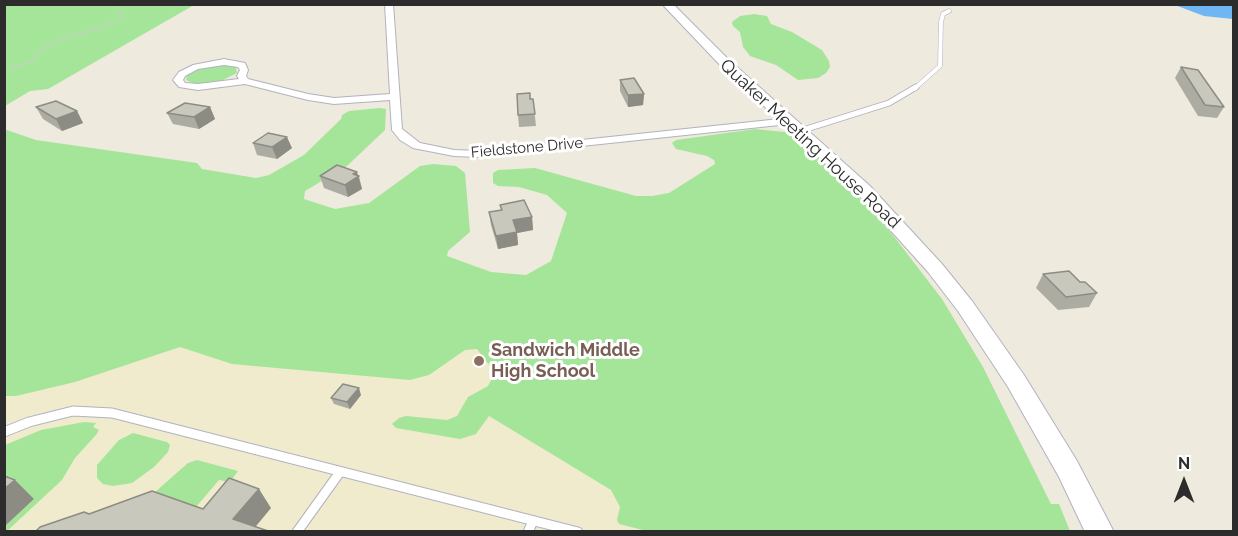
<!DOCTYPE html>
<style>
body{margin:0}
#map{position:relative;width:1238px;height:536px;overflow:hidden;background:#eeeade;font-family:Raleway,sans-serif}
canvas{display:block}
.frame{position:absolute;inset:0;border:6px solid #2c2c2c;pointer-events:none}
.north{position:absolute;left:1154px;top:452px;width:60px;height:60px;-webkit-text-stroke:4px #fff;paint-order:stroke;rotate:0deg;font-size:16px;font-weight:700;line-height:24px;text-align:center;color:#2c2c2c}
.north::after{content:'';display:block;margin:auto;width:21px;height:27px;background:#2c2c2c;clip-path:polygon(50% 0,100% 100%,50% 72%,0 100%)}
</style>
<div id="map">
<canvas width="1238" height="536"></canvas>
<div class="frame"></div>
<div class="north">N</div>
</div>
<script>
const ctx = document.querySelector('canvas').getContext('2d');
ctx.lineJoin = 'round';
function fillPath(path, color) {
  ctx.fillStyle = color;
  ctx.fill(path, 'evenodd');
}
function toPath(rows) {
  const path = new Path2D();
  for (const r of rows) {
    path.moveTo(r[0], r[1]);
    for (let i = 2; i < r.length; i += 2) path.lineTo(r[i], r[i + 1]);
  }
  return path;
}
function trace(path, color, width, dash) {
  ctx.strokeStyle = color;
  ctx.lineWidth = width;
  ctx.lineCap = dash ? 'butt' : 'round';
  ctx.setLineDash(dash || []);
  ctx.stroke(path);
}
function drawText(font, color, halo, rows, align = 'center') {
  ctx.font = font + ' Raleway,sans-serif';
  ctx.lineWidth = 6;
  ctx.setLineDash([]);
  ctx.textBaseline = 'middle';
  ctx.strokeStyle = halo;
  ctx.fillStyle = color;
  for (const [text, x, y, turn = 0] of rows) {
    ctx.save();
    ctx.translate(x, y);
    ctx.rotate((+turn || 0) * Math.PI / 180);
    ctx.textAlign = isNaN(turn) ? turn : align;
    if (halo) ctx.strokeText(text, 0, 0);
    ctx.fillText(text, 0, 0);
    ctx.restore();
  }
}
const education = toPath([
 [116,170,1039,531,5,531,4,219]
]);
const green = toPath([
 [5,4,194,4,194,5,48,89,30,91,5,106],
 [754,14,767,16,771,24,792,32,822,50,829,61,830,67,826,73,818,78,798,80,776,65,750,56,743,47,740,32,733,26,732,22,740,16],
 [219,65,236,67,237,73,219,82,201,85,194,84,186,80,187,76,197,70],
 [380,108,386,109,385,130,347,166,305,191,304,199,335,209,369,203,420,166,433,164,456,166,465,173,470,232,448,251,447,256,491,272,526,275,551,261,567,213,547,195,519,187,498,186,493,183,493,173,498,170,535,168,636,196,652,196,669,193,715,164,714,160,707,156,676,149,672,143,676,140,755,129,794,133,854,192,892,234,942,299,983,367,1051,504,1059,504,1070,531,651,532,619,524,617,520,620,507,611,490,489,416,476,434,460,439,396,428,392,424,399,418,406,416,447,420,457,416,468,397,488,386,495,373,477,349,465,350,429,375,410,380,232,364,180,347,75,382,16,396,5,396,4,129,36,140,197,163,202,169,256,178,269,175,304,155,341,119,342,115,349,111],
 [84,422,96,423,93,427,99,430,96,435,75,458,62,480,7,531,5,531,4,527,34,499,5,489,5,445,41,430],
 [133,433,167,442,170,445,168,452,154,467,132,483,113,486,103,484,97,478,97,465,119,440],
 [197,460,238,471,230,482,219,480,195,508,87,532,154,493,188,463]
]);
const water = toPath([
 [1175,5,1233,5,1233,19,1204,16]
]);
const pathFar1 = toPath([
 [4,69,32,62,40,51,57,41,119,21,123,17,115,4]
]);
const path = toPath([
 [4,132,7,132]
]);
const serviceFar2 = toPath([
 [914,89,940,66,941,22,943,14,949,11]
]);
const serviceFar1 = toPath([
 [800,131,889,103,916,87]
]);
const service = toPath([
 [4,432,29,422,73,411,112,413,578,532],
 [297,532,340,472],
 [528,532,533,521]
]);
const minor = toPath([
 [385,4,393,4,402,129,420,143,454,150,478,151,789,118,794,121,789,124,478,157,454,156,413,148,400,140,392,130,390,100,334,104,308,100,245,84,198,90,179,87,173,80,179,72,193,65,224,59,245,63,248,70,246,76,248,79,308,94,334,98,390,94,385,4],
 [224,65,238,67,240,70,237,76,239,79,198,84,185,83,183,80,185,76,198,69,224,65]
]);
const secondary = toPath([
 [662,4,673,4,728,59,870,186,942,264,972,301,1024,375,1077,461,1114,532,1085,532,1059,477,1008,387,958,311,928,272,858,194,720,65,662,4]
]);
const wall = toPath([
 [1181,67,1224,107,1217,118,1198,116,1175,78],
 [620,80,644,94,643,105,628,107,620,91],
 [530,99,533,99,536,126,519,127,518,115],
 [36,107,77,111,83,123,62,131,43,119],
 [210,107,215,119,199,129,173,124,167,113],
 [253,143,292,148,277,159,257,155],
 [320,176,359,176,362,189,348,197,324,188],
 [500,205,532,217,533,230,517,233,518,245,498,249,491,225,489,212,501,210],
 [1043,274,1080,282,1097,293,1089,307,1058,310,1036,288],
 [361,395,350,409,334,404,331,398]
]);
const shadedWall = toPath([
 [644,94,643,105,628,107,628,95],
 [210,107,215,119,199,129,194,117],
 [77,111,83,123,62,131,56,119],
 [287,137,292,148,277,159,272,147],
 [357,172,362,189,348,197,345,185,353,174],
 [532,217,533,230,517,233,518,245,498,249,496,236,513,220],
 [359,388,361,395,350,409,347,402],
 [15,480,34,499,4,527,4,489],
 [259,489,271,508,252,531,233,519]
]);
const building = toPath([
 [1181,67,1198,70,1224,107,1205,105,1181,67],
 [634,78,644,94,628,95,620,80,634,78],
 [530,93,530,99,533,99,535,114,518,115,517,94,530,93],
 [56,101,77,111,56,119,36,107,56,101],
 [185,103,210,107,194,117,167,113,185,103],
 [268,133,287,137,272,147,253,143,268,133],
 [337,165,357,172,353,174,359,176,345,185,320,176,337,165],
 [524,200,532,217,513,220,517,232,496,236,489,212,502,210,500,205,524,200],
 [1069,271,1080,282,1085,282,1097,293,1066,297,1043,274,1069,271],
 [343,384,359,388,347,402,331,398,343,384],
 [4,476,15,480,4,489,4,476],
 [229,478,259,489,233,519,268,531,36,531,40,527,84,512,89,514,152,491,203,509,229,478]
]);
const markers = [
 [479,361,6,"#8d6e63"]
];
const farStreetnames = [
 ["Fieldstone Drive",527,148,-5]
];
const streetNames = [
 ["Quaker Meeting House Road",810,144,43]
];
const educationNames = [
 ["Sandwich Middle",491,351],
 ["High School",491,372]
];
fillPath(education, '#f0ebcd');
fillPath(green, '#a5e59a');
fillPath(water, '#6fb6f2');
trace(serviceFar2, '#b2b2c0', 5);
trace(serviceFar1, '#b2b2c0', 7);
trace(service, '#b2b2c0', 11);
trace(minor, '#b2b2c0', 2);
trace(secondary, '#b2b2c0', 2);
trace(pathFar1, '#ccc', 1.5, [3, 1.5]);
trace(path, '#ccc', 2, [4, 2]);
trace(serviceFar2, '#fff', 4);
trace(serviceFar1, '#fff', 5);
trace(service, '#fff', 9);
fillPath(minor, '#fff');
fillPath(secondary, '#fff');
fillPath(wall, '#adaca2');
fillPath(shadedWall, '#8d8c84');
fillPath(building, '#c9c8bc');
trace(building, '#8d8c84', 1.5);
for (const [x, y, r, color] of markers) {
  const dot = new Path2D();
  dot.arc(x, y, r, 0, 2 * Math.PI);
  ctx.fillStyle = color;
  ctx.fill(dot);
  trace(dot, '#fff', 2);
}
drawText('15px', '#2c2c2c', '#fff', farStreetnames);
drawText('18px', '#2c2c2c', '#fff', streetNames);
drawText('bold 18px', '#785e54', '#fff', educationNames, 'left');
</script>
